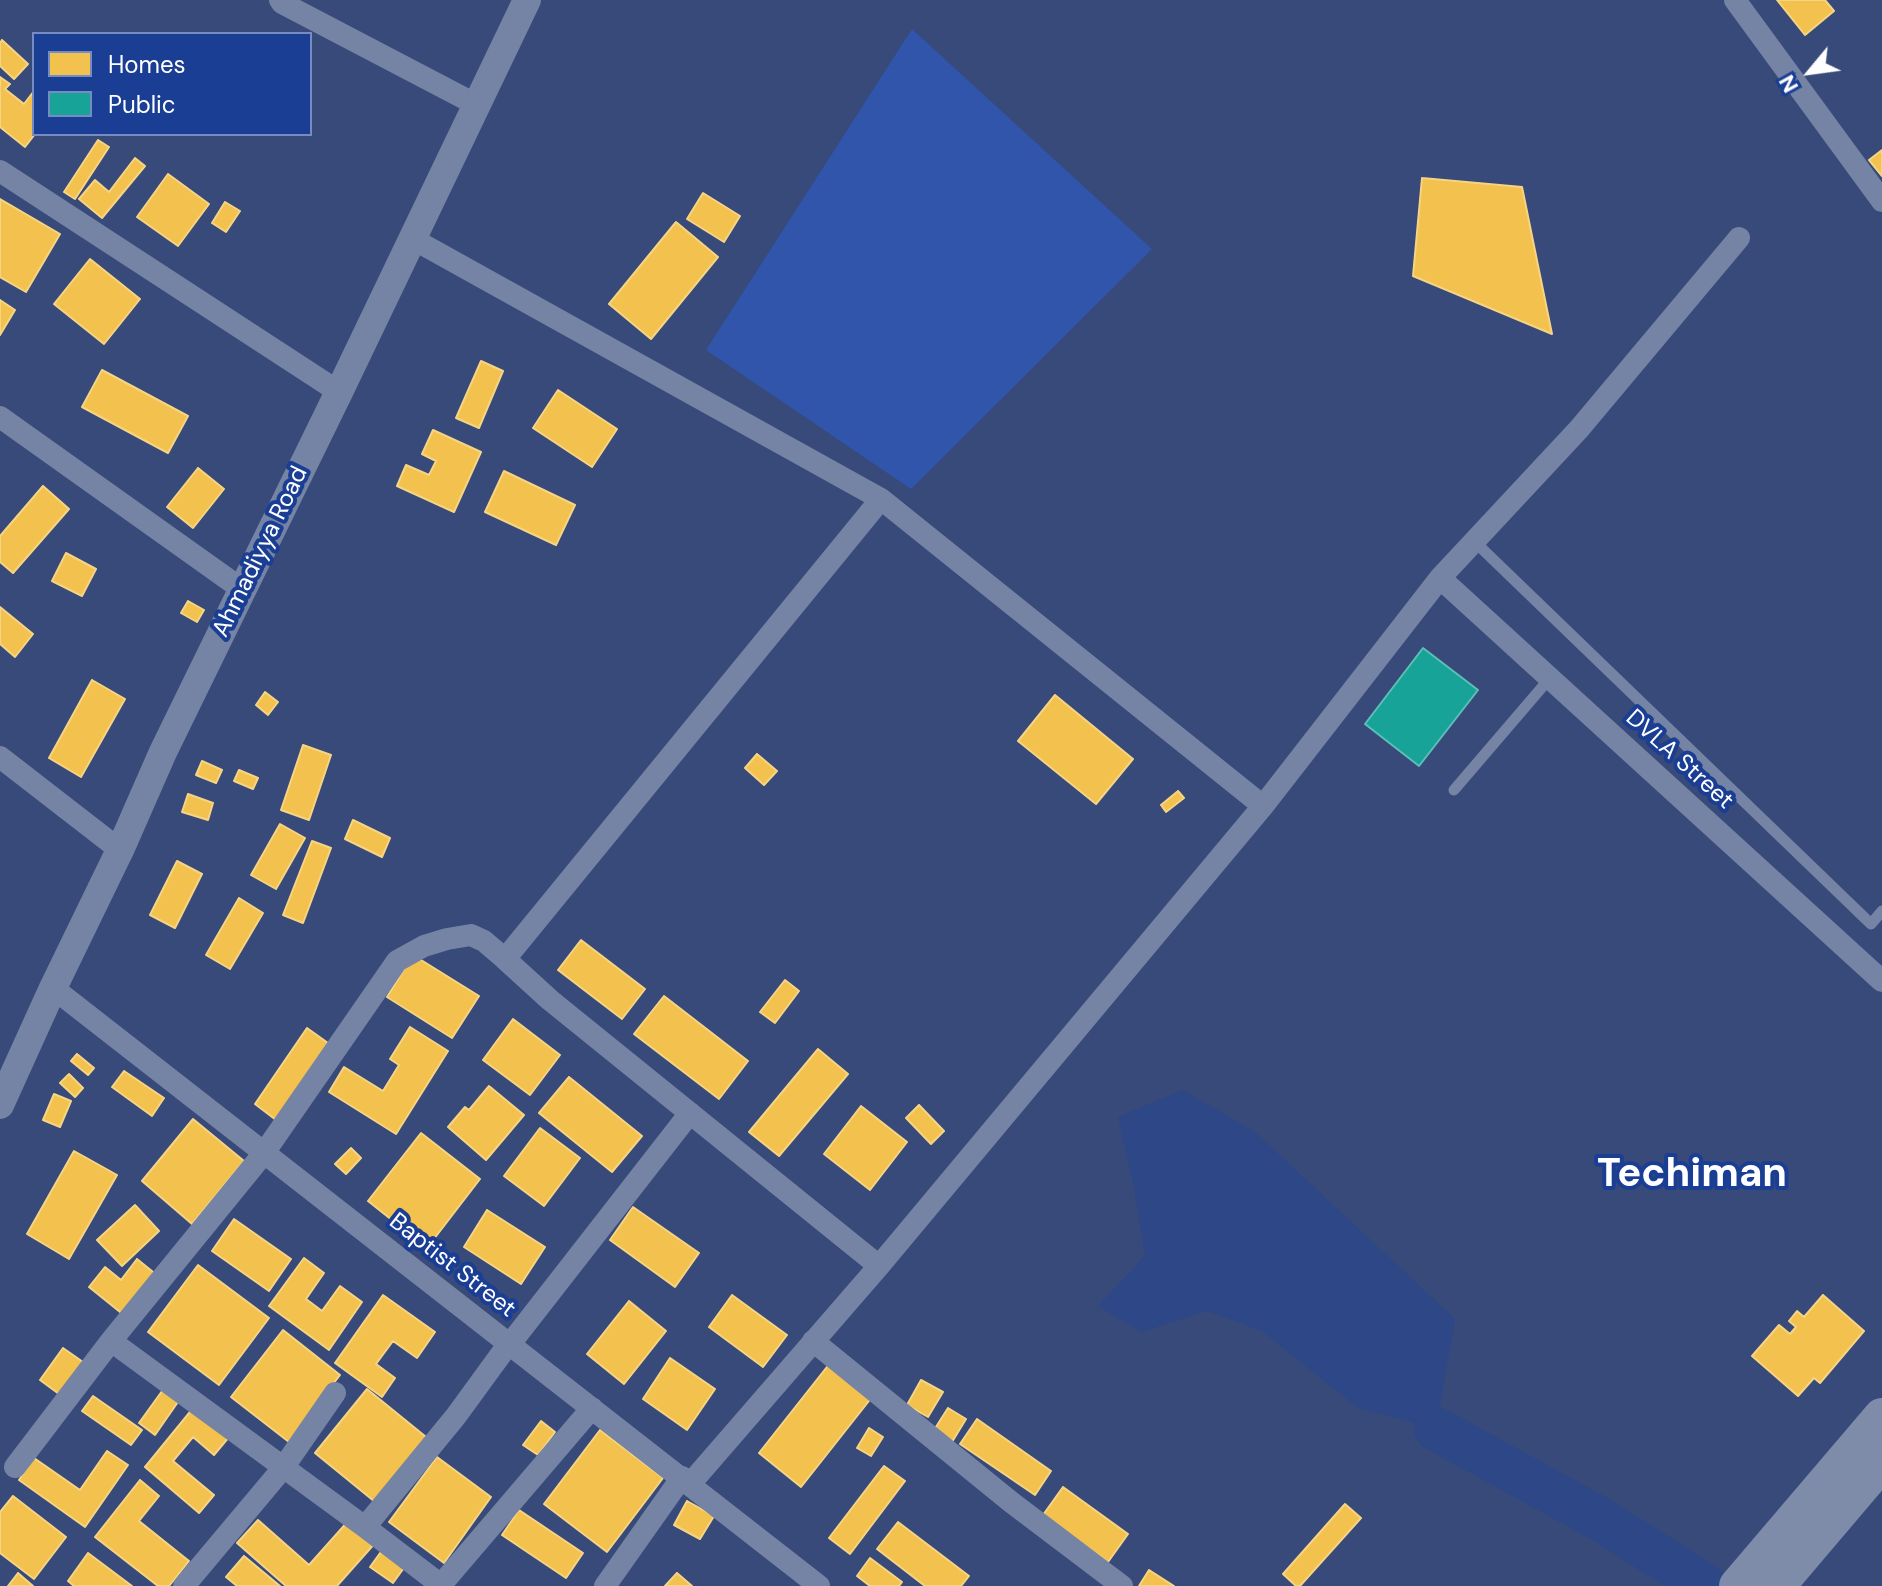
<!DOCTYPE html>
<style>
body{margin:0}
#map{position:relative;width:1882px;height:1586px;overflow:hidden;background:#374a79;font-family:"DM Sans",sans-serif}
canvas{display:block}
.legend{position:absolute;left:32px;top:32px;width:280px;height:104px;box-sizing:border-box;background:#1b3e95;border:2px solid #768bbf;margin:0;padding:10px 14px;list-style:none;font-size:24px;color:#fff}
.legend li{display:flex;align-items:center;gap:16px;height:40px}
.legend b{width:40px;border:2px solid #768bbf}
.north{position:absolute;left:1770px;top:32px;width:80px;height:80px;-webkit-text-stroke:6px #1b3e95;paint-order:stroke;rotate:241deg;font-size:22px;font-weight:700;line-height:32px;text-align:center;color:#fff}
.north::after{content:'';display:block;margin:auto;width:28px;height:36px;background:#fff;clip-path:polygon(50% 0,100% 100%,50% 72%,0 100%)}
</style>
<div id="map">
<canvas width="1882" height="1586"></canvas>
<ul class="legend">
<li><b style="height:22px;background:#f2c14e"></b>Homes</li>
<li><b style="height:22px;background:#17a398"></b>Public</li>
</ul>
<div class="north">N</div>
</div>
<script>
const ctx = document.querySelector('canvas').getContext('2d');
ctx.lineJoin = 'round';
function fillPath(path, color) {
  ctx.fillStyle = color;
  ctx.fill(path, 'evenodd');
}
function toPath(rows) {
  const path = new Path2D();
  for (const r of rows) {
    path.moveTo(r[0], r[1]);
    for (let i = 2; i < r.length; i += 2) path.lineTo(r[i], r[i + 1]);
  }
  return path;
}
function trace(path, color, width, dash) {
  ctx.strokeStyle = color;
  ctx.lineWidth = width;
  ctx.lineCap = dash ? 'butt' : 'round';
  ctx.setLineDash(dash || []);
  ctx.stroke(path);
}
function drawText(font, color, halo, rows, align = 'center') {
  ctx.font = font + ' "DM Sans",sans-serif';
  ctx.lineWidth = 8;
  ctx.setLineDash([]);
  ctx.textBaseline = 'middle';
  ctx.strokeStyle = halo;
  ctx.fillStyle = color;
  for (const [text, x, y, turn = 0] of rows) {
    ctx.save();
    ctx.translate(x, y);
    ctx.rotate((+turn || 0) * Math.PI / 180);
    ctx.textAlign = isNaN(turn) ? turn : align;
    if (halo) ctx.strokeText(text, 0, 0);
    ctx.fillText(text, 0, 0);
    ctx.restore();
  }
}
const green = toPath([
 [912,29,1152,249,911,489,706,350]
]);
const water = toPath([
 [1183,1090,1255,1132,1455,1319,1436,1429,1358,1408,1262,1331,1207,1311,1141,1332,1098,1306,1145,1256,1134,1188,1118,1117]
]);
const homes = toPath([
 [1777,0,1825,0,1834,11,1805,35,1777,0],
 [2,40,28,64,14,79,0,66,0,43,2,40],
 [0,77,10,84,5,89,24,104,34,91,35,134,25,147,0,127,0,77],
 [98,140,109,147,75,199,64,192,98,140],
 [1882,150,1882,176,1869,160,1882,150],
 [135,158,145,166,102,218,79,199,95,180,109,192,135,158],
 [168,174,209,204,178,246,137,217,168,174],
 [1422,178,1522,187,1552,334,1413,276,1422,178],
 [703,193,740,216,724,242,687,219,703,193],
 [0,199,60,234,26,292,0,277,0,199],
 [225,202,240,211,226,232,212,223,225,202],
 [676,222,718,257,651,339,609,304,676,222],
 [90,259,140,299,104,344,54,304,90,259],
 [0,300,15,310,0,335,0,300],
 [481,361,503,371,479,428,456,418,481,361],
 [102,370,188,416,168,453,82,407,102,370],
 [558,390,617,429,592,467,533,428,558,390],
 [433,430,481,452,454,512,397,486,406,465,429,475,436,461,422,454,433,430],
 [198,468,224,489,193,528,167,507,198,468],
 [504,471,575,505,556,545,485,512,504,471],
 [43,486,69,509,13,573,0,562,0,536,43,486],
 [66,553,96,569,82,596,52,581,66,553],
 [188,601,204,610,197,622,181,613,188,601],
 [0,607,33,634,15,657,0,644,0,607],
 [92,680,125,699,81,777,49,758,92,680],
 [265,692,278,702,268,715,256,705,265,692],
 [1055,695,1133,759,1096,804,1018,741,1055,695],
 [303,745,331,755,309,820,281,810,303,745],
 [757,754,777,771,764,785,745,768,757,754],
 [202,761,222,770,216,783,196,775,202,761],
 [239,770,258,778,253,789,234,781,239,770],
 [1178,791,1184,798,1166,812,1161,805,1178,791],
 [188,794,213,803,208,820,182,812,188,794],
 [353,820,390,838,382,857,345,839,353,820],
 [280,824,305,838,276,889,251,875,280,824],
 [312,841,331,848,303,923,283,915,312,841],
 [177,861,202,874,175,928,150,915,177,861],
 [239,898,263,913,230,969,206,955,239,898],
 [581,940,645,989,622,1019,558,970,581,940],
 [413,955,479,996,452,1038,387,997,413,955],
 [785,980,799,991,775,1023,760,1012,785,980],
 [664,996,748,1061,719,1099,634,1034,664,996],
 [513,1019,560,1055,530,1095,483,1060,513,1019],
 [410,1027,448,1051,396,1134,329,1092,344,1067,383,1091,399,1065,390,1059,410,1027],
 [307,1028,328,1043,276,1120,255,1104,307,1028],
 [818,1049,848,1074,779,1156,749,1132,818,1049],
 [77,1054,94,1068,88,1075,71,1061,77,1054],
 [124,1071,164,1098,152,1116,112,1087,124,1071],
 [69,1074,83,1088,75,1097,60,1083,69,1074],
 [569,1077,642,1136,612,1172,539,1113,569,1077],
 [489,1086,524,1115,486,1160,448,1127,465,1107,469,1110,489,1086],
 [54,1094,71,1101,60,1127,43,1120,54,1094],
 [919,1105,944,1131,931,1144,906,1118,919,1105],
 [861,1106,907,1142,870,1190,824,1154,861,1106],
 [193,1119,244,1161,192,1224,142,1181,193,1119],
 [540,1128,580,1158,544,1206,504,1176,540,1128],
 [421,1133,480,1179,427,1248,368,1201,421,1133],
 [351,1148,361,1158,346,1174,335,1164,351,1148],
 [74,1151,117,1175,69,1259,27,1234,74,1151],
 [135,1205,159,1231,122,1266,97,1240,135,1205],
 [633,1207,699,1253,675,1287,610,1240,633,1207],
 [487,1210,545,1247,521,1284,464,1247,487,1210],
 [234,1219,291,1259,269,1291,212,1251,234,1219],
 [304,1258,324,1273,306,1299,322,1311,340,1286,362,1302,329,1350,269,1306,304,1258],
 [137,1259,158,1276,125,1316,89,1287,105,1267,121,1280,137,1259],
 [198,1265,269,1318,219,1385,148,1332,198,1265],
 [383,1295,435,1332,417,1358,393,1341,376,1364,395,1378,382,1397,335,1363,383,1295],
 [732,1295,787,1335,763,1367,709,1327,732,1295],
 [1823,1295,1864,1331,1820,1383,1814,1378,1798,1396,1752,1356,1779,1325,1790,1334,1796,1327,1789,1321,1797,1311,1804,1317,1823,1295],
 [629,1301,666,1331,624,1384,587,1354,629,1301],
 [283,1330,340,1375,289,1442,231,1397,283,1330],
 [63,1348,83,1362,59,1394,40,1380,63,1348],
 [670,1358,715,1389,687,1430,643,1399,670,1358],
 [834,1358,876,1392,801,1487,759,1453,834,1358],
 [921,1380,943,1392,928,1417,907,1405,921,1380],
 [165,1387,180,1399,155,1435,139,1423,165,1387],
 [367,1389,431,1441,380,1506,315,1453,367,1389],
 [93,1396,142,1430,131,1445,82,1411,93,1396],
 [194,1407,229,1437,214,1455,193,1437,173,1461,214,1495,199,1513,145,1467,194,1407],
 [948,1408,966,1419,952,1442,934,1430,948,1408],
 [977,1419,1051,1471,1035,1495,960,1444,977,1419],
 [541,1421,555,1432,538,1455,523,1445,541,1421],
 [869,1428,883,1437,871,1456,857,1448,869,1428],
 [600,1430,663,1478,607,1552,544,1504,600,1430],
 [107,1451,128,1465,85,1527,19,1480,34,1458,80,1490,107,1451],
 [437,1457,491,1497,444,1563,389,1522,437,1457],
 [884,1466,905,1481,850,1554,829,1538,884,1466],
 [140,1480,159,1496,139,1521,189,1561,169,1586,158,1586,95,1537,140,1480],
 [1063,1487,1128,1534,1108,1562,1043,1515,1063,1487],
 [13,1496,66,1537,34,1579,0,1553,0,1512,13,1496],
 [687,1501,714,1516,700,1539,674,1525,687,1501],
 [1345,1504,1361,1518,1300,1586,1296,1586,1283,1574,1345,1504],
 [519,1510,583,1553,566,1578,502,1535,519,1510],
 [350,1519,376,1542,337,1586,286,1586,237,1543,258,1520,309,1565,350,1519],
 [898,1522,969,1576,961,1586,925,1586,877,1549,898,1522],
 [383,1549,406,1565,393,1583,370,1567,383,1549],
 [88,1553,132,1586,74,1586,68,1581,88,1553],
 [244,1556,280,1586,237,1586,226,1577,244,1556],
 [870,1558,902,1582,899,1586,870,1586,857,1576,870,1558],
 [1149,1570,1174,1586,1139,1586,1149,1570],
 [18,1573,33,1586,8,1586,18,1573],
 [677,1573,692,1586,665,1586,677,1573]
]);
const public = toPath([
 [1423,648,1478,690,1419,766,1365,724,1423,648]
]);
const river = toPath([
 [1436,1429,1600,1519,1706,1586]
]);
const service = toPath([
 [1475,542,1871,924,1882,911],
 [1454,790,1550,678]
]);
const minor = toPath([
 [280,0,282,3,477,105],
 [1735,0,1882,201],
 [0,171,339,392],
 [413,239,881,499,1263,806,879,1266,690,1484],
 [0,417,243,590],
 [1440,578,1882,981],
 [0,757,120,850],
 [1263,806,1440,578,1579,429,1739,238],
 [53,988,819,1586],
 [879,1266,550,1000,505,959,881,499],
 [111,1341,365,1527,441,1585],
 [813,1341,1011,1502,1122,1586],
 [15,1467,111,1341,264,1153,397,961,424,946,447,939,471,935,484,941,505,959],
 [365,1527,456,1416,507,1346,510,1344,690,1113],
 [184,1586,283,1468,335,1393],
 [440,1586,592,1408],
 [605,1586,682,1477]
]);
const tertiary = toPath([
 [0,1105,53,988,120,850,163,752,339,392,527,0]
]);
const trunk = toPath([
 [1738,1586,1882,1417],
 [1776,1586,1882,1461]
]);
const streetNames = [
 ["Ahmadiyya Road",261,552,-64],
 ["DVLA Street",1679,760,42],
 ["Baptist Street",452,1266,38]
];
const townNames = [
 ["Techiman",1692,1176]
];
fillPath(green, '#3055ab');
fillPath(water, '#2e4787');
fillPath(homes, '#f2c14e');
trace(homes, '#f6d483', 2);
fillPath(public, '#17a398');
trace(public, '#5dbfb7', 2);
trace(river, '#2e4787', 44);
trace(service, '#7583a4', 11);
trace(minor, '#7583a4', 22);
trace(tertiary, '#7583a4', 28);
trace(trunk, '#7e8caa', 38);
drawText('24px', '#fff', '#1b3e95', streetNames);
drawText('bold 40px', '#fff', '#1b3e95', townNames);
</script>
